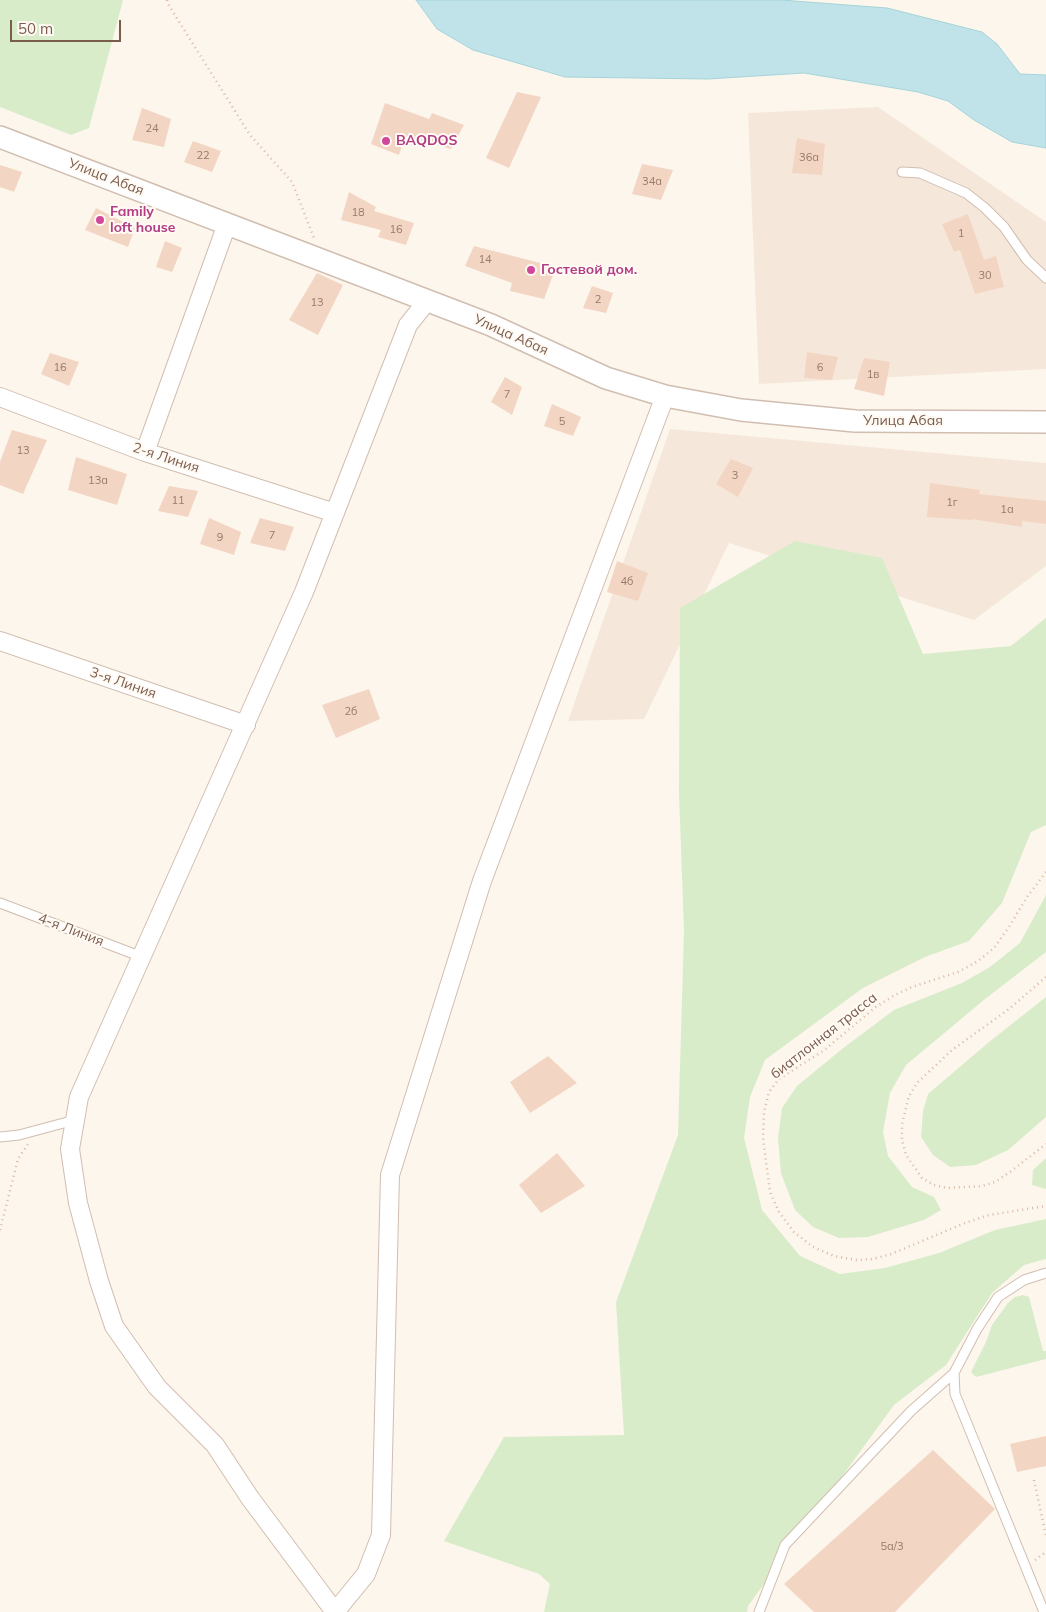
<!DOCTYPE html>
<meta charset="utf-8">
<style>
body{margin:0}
#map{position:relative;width:1046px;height:1612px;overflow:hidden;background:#fdf6ec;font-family:Mulish,sans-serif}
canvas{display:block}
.scale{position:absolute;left:10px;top:20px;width:111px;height:22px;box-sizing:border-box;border:2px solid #7a5c4d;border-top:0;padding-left:6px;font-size:15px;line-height:18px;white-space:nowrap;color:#7a5c4d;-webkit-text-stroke:4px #fffaf3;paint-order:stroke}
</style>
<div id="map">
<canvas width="1046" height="1612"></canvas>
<div class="scale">50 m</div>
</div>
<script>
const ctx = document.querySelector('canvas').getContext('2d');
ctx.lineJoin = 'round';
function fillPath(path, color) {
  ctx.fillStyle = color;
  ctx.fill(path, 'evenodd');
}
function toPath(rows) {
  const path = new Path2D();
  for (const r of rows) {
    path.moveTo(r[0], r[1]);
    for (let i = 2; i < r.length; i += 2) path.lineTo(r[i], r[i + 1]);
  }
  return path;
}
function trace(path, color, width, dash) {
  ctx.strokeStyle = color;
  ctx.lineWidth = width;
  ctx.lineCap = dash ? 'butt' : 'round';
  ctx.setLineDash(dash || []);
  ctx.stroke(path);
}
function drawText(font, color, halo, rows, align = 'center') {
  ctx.font = font + ' Mulish,sans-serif';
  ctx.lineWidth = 4;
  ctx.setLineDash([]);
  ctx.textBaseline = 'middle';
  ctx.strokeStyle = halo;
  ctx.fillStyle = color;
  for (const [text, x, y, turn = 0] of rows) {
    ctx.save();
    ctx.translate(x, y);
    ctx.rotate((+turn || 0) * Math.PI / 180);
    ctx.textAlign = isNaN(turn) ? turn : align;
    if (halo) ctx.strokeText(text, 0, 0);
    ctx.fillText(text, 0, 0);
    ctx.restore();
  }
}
const residential = toPath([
 [878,107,1046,222,1046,369,759,384,748,113],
 [670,429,1046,463,1046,566,974,620,729,543,644,719,568,721]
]);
const green = toPath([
 [0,0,123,0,89,128,71,135,0,107],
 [795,541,882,558,923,654,1011,646,1046,618,1046,825,1031,832,1002,903,969,941,925,957,863,988,765,1060,750,1097,744,1138,762,1210,800,1256,840,1274,885,1268,939,1253,995,1230,1046,1219,1046,1259,1024,1265,992,1293,946,1365,894,1405,748,1606,747,1612,544,1612,550,1584,539,1574,444,1541,504,1437,624,1435,616,1302,678,1135,684,931,679,793,680,608],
 [1046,895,1046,952,985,999,906,1065,890,1093,883,1132,888,1156,912,1187,934,1197,941,1210,924,1220,868,1237,839,1238,813,1227,795,1210,781,1173,778,1138,782,1108,797,1086,842,1049,894,1010,962,983,990,967,1020,943],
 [1046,997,1046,1117,1008,1150,976,1165,950,1167,933,1155,921,1137,923,1111,928,1094,989,1042],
 [1046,1158,1046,1189,1032,1185,1033,1170],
 [1023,1295,1029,1297,1043,1351,1046,1351,1046,1359,976,1377,971,1372,986,1342,992,1325,1008,1303,1015,1297]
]);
const water = toPath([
 [416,0,781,0,887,8,982,32,997,44,1020,74,1046,75,1046,148,1012,142,974,120,948,101,918,92,804,73,708,79,565,77,473,50,437,29,416,0]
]);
const building = toPath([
 [517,92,541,97,509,168,486,158],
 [385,103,429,119,432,113,464,125,451,149,405,136,399,155,371,144],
 [142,108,171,119,164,147,132,140],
 [797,138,825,144,822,175,792,173],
 [193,141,221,151,212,172,184,162],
 [642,164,673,170,661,200,632,194],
 [0,165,22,172,14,192,0,187],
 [349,192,376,207,374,211,414,223,406,245,378,237,381,230,341,220],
 [96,208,135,228,128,247,85,230],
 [968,214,984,260,996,256,1004,287,975,294,960,250,954,252,942,224],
 [165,241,182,248,172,272,156,267],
 [474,246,556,267,544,299,510,291,512,283,465,266],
 [317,273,343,285,318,335,289,320],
 [592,286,613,293,606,313,583,308],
 [807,352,838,357,832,380,804,378],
 [50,353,79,362,69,386,41,374],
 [864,358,890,362,884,396,854,389],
 [505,377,522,387,512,415,491,402],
 [552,404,581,417,573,436,544,426],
 [12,430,47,440,23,494,0,485,0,462],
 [76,457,127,474,117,505,68,490],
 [731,459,753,468,738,497,716,484],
 [930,483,980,490,979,494,1046,501,1046,524,1022,521,1022,527,972,519,971,520,927,517],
 [169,486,198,491,188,517,158,511],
 [209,518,241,532,234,555,200,544],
 [260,518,294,527,285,551,250,543],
 [617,561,648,573,638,601,607,592],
 [369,689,380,719,336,738,322,705],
 [548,1056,577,1083,530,1113,510,1082],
 [557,1153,585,1186,541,1213,519,1185],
 [1046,1436,1046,1466,1017,1472,1010,1444],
 [933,1450,995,1509,895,1612,814,1612,784,1584]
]);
const path = toPath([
 [167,0,168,4,250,135,292,182,314,238],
 [1046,872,1027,897,1009,927,994,948,978,961,958,972,912,987,895,995,876,1007,823,1051,779,1079,769,1092,764,1112,763,1138,770,1192,779,1212,794,1232,813,1247,834,1256,856,1260,873,1259,891,1254,965,1223,989,1215,1046,1206],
 [1046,977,1009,1009,952,1050,917,1083,909,1096,902,1124,902,1140,906,1155,922,1178,934,1185,947,1188,982,1186,995,1182,1010,1172,1046,1144],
 [0,1230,18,1159,28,1144],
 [1034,1480,1046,1536],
 [1035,1560,1046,1552]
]);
const service = toPath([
 [902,172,920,173,966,193,985,208,1004,227,1027,260,1046,278],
 [0,903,142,957],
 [0,1137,19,1135,75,1120],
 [954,1373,955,1394,1044,1612],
 [759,1612,785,1545,911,1411,954,1373,977,1329,998,1297,1024,1280,1046,1273]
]);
const minor = toPath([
 [0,397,145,452,335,513],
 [145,452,227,224],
 [0,641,246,725],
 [335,1612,250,1498,215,1445,157,1387,114,1326,99,1281,78,1203,70,1149,79,1097,304,592,408,325,427,301],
 [335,1612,366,1574,381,1535,390,1175,482,881,665,396]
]);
const tertiary = toPath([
 [0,137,491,325,606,378,665,396,741,410,855,421,1046,422]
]);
const markers = [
 [386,141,5,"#d1479c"],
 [100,220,5,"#d1479c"],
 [531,270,5,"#d1479c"]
];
const numberNames = [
 ["24",152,129],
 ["22",203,156],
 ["36а",809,158],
 ["34а",652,182],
 ["18",358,213],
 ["16",396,230],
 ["1",961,234],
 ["14",485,260],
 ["30",985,276],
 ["2",598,300],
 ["13",317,303],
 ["16",60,368],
 ["6",820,368],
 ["1в",873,375],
 ["7",507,395],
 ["5",562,422],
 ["13",23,451],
 ["3",735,476],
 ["13а",98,481],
 ["11",178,501],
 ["1г",952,503],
 ["1а",1007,510],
 ["7",272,536],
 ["9",220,538],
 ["4б",627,582],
 ["2б",351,712],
 ["5а/3",892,1547]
];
const hotelNames = [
 ["BAQDOS",396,141],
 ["Family",110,212],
 ["loft house",110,228],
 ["Гостевой дом.",541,270]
];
const streetNames = [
 ["Улица Абая",106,177,21],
 ["Улица Абая",511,335,24],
 ["Улица Абая",903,421],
 ["2-я Линия",166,458,18],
 ["3-я Линия",123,683,19],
 ["4-я Линия",71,930,21],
 ["биатлонная трасса",824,1036,-38]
];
fillPath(residential, '#f5e8da');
fillPath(green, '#d8ecc9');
fillPath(water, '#bfe3e8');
trace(water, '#a5d3da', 1);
fillPath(building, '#f3d5c3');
trace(service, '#d1beb0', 11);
trace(minor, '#d1beb0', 20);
trace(tertiary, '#d1beb0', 24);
trace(path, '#d9b8a5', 2.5, [1, 4]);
trace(service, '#fff', 9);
trace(minor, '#fff', 18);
trace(tertiary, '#fff', 21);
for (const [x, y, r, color] of markers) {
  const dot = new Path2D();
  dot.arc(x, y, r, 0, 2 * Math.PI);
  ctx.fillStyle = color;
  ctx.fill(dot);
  trace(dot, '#fffaf3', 2);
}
drawText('11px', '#987a6a', null, numberNames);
drawText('bold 14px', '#b23c85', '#fffaf3', hotelNames, 'left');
drawText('14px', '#7a5c4d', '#fffaf3', streetNames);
</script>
